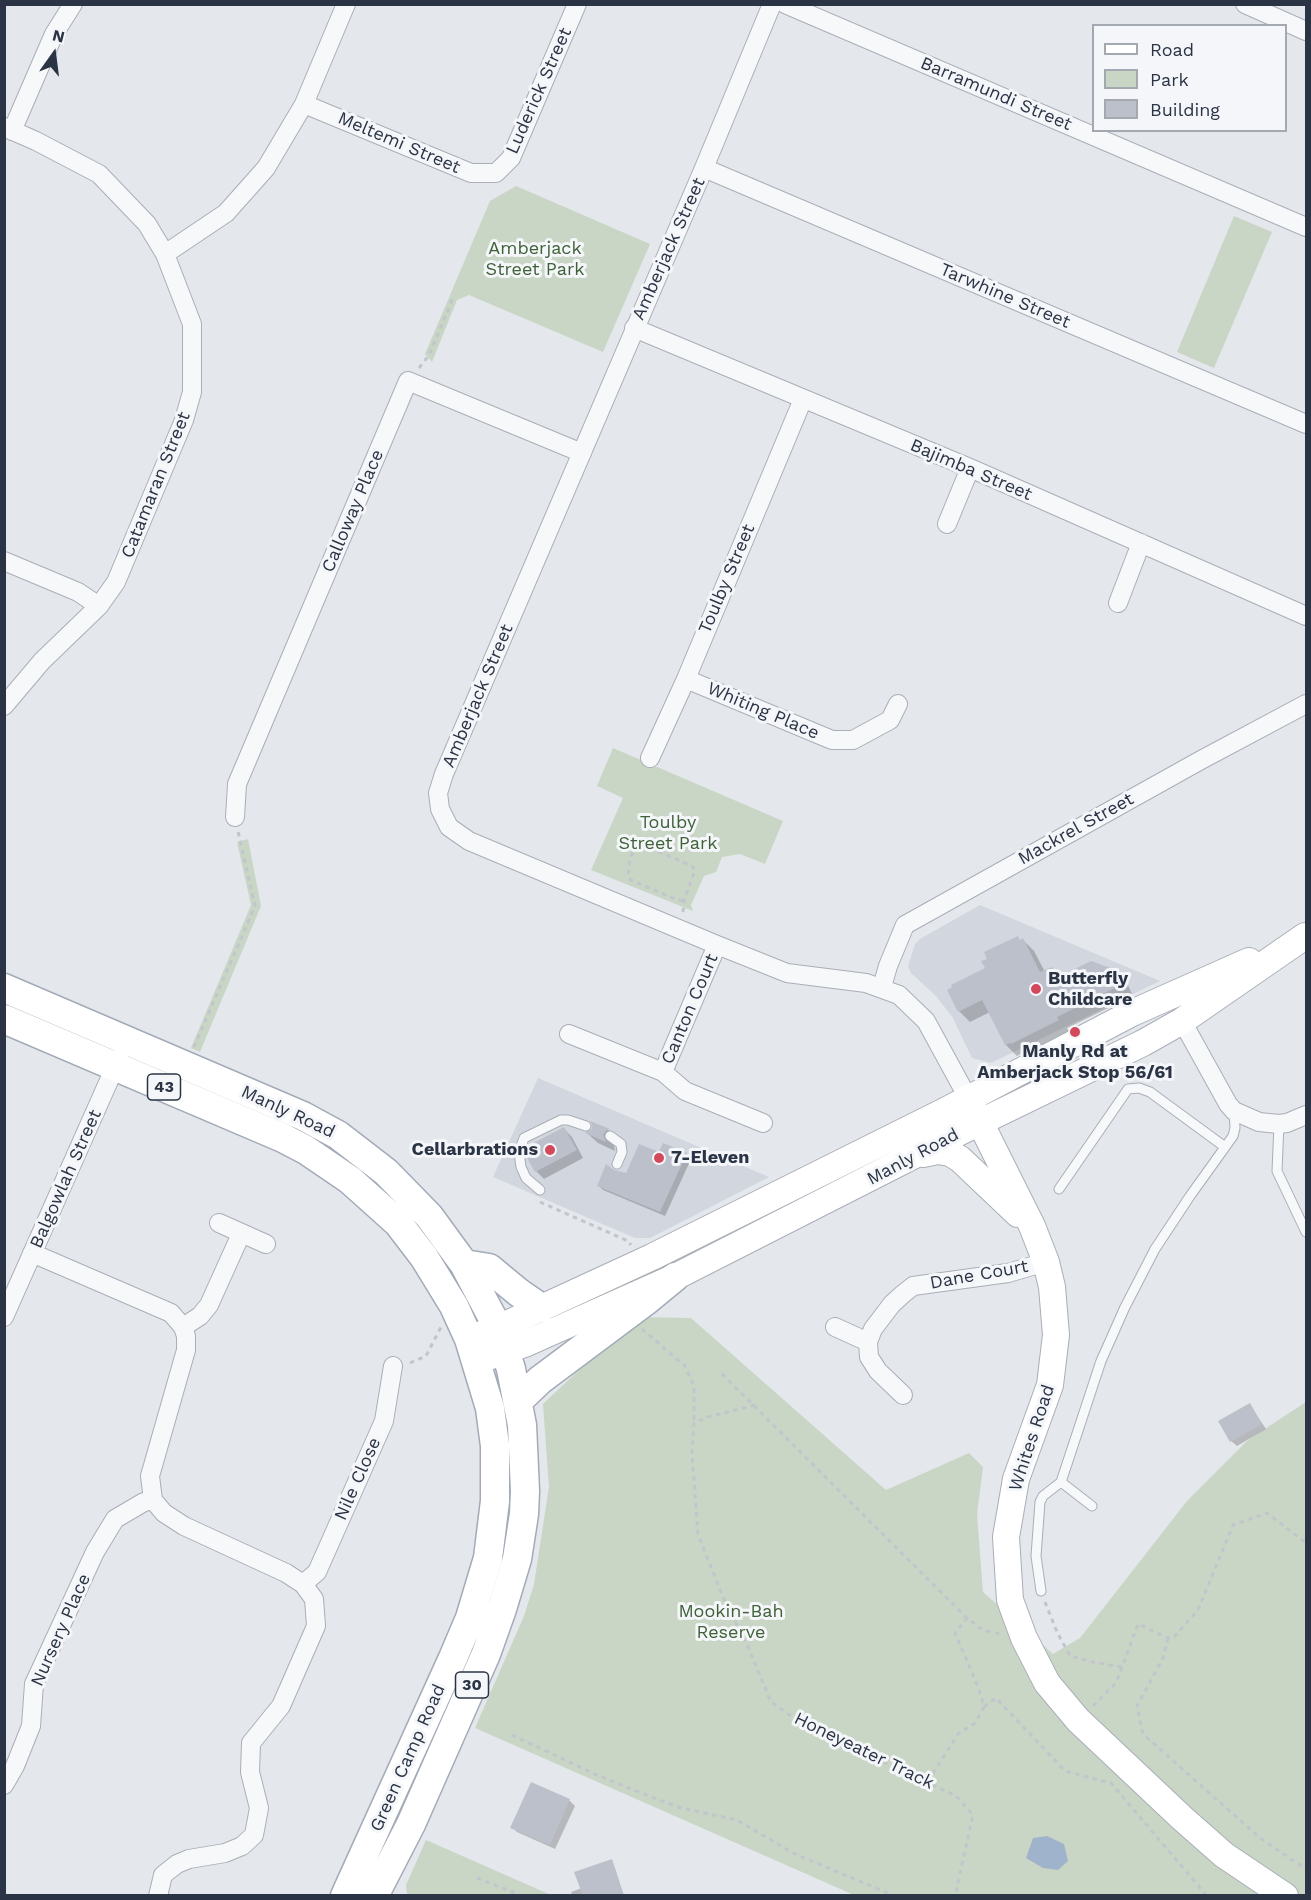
<!DOCTYPE html>
<style>
body{margin:0}
#map{position:relative;width:1311px;height:1900px;overflow:hidden;background:#e4e7ec;font-family:"Work Sans",sans-serif}
canvas{display:block}
.frame{position:absolute;inset:0;border:6px solid #2b3445;pointer-events:none}
.legend{position:absolute;left:1092px;top:24px;width:195px;height:108px;box-sizing:border-box;background:#f4f6f9;border:2px solid #a4a8b1;margin:0;padding:8px 10px;list-style:none;font-size:18px;color:#2b3445}
.legend li{display:flex;align-items:center;gap:12px;height:30px}
.legend b{width:30px;border:2px solid #a4a8b1}
.north{position:absolute;left:24px;top:24px;width:60px;height:60px;-webkit-text-stroke:4px #f4f6f9;paint-order:stroke;rotate:14deg;font-size:16px;font-weight:700;line-height:24px;text-align:center;color:#2b3445}
.north::after{content:'';display:block;margin:auto;width:21px;height:27px;background:#2b3445;clip-path:polygon(50% 0,100% 100%,50% 72%,0 100%)}
</style>
<div id="map">
<canvas width="1311" height="1900"></canvas>
<div class="frame"></div>
<ul class="legend">
<li><b style="height:8px;background:#fff"></b>Road</li>
<li><b style="height:16px;background:#c9d6c5"></b>Park</li>
<li><b style="height:16px;background:#bbc0ca"></b>Building</li>
</ul>
<div class="north">N</div>
</div>
<script>
const ctx = document.querySelector('canvas').getContext('2d');
ctx.lineJoin = 'round';
function fillPath(path, color) {
  ctx.fillStyle = color;
  ctx.fill(path, 'evenodd');
}
function toPath(rows) {
  const path = new Path2D();
  for (const r of rows) {
    path.moveTo(r[0], r[1]);
    for (let i = 2; i < r.length; i += 2) path.lineTo(r[i], r[i + 1]);
  }
  return path;
}
function trace(path, color, width, dash) {
  ctx.strokeStyle = color;
  ctx.lineWidth = width;
  ctx.lineCap = dash ? 'butt' : 'round';
  ctx.setLineDash(dash || []);
  ctx.stroke(path);
}
function drawText(font, color, halo, rows, align = 'center') {
  ctx.font = font + ' "Work Sans",sans-serif';
  ctx.lineWidth = 6;
  ctx.setLineDash([]);
  ctx.textBaseline = 'middle';
  ctx.strokeStyle = halo;
  ctx.fillStyle = color;
  for (const [text, x, y, turn = 0] of rows) {
    ctx.save();
    ctx.translate(x, y);
    ctx.rotate((+turn || 0) * Math.PI / 180);
    ctx.textAlign = isNaN(turn) ? turn : align;
    if (halo) ctx.strokeText(text, 0, 0);
    ctx.fillText(text, 0, 0);
    ctx.restore();
  }
}
const built = toPath([
 [980,905,1160,981,991,1063,972,1058,953,1018,936,996,911,973,908,966,915,944,920,939],
 [538,1078,769,1177,650,1238,635,1238,493,1177]
]);
const green = toPath([
 [516,186,650,244,603,352,469,295,457,300,432,362,425,354,490,201],
 [1234,216,1272,232,1214,368,1177,352],
 [613,748,783,821,765,864,740,854,722,857,716,872,704,876,691,905,693,911,591,870,623,798,597,786],
 [248,839,261,906,200,1052,191,1048,251,905,237,842],
 [638,1317,691,1318,886,1490,969,1453,983,1467,977,1514,983,1592,1053,1654,1080,1638,1187,1501,1248,1440,1306,1402,1306,1895,854,1895,475,1728,524,1616,534,1584,549,1487,543,1404,618,1333],
 [426,1840,551,1895,407,1895,406,1885]
]);
const water = toPath([
 [1047,1836,1064,1844,1068,1861,1058,1870,1043,1868,1026,1858,1033,1838]
]);
const shadow = toPath([
 [1023,940,1034,951,1045,972,1052,969,1061,978,1116,972,1127,983,1133,996,1067,1028,1069,1032,1023,1055,1022,1053,1017,1056,1006,1045,990,1012,970,1022,959,1011,987,969],
 [594,1124,610,1131,619,1140,614,1146,615,1151,598,1143,587,1133,594,1130],
 [564,1129,572,1137,583,1158,544,1179,536,1171],
 [660,1154,686,1154,691,1159,665,1216,603,1190,599,1186,613,1171,627,1175],
 [1250,1405,1266,1429,1237,1446,1231,1441],
 [532,1784,570,1801,575,1806,555,1849,517,1832,512,1827],
 [613,1863,624,1896,573,1896,571,1892,582,1888]
]);
const building = toPath([
 [1018,936,1020,940,1023,938,1040,972,1052,967,1057,978,1091,961,1116,970,1123,984,1057,1017,1059,1020,1011,1044,1010,1043,1005,1045,982,1000,958,1012,947,990,952,987,951,985,985,968,981,961,987,959,984,952],
 [590,1121,610,1129,607,1130,603,1135,606,1142,585,1133,592,1129,592,1124],
 [564,1127,577,1150,535,1172,526,1156,528,1146],
 [663,1143,687,1153,660,1212,597,1186,606,1164,614,1170,626,1173,639,1144,659,1152],
 [1250,1403,1262,1424,1230,1442,1218,1421],
 [531,1782,570,1799,550,1845,510,1828],
 [612,1859,624,1896,583,1896,574,1872]
]);
const path = toPath([
 [419,368,429,355,453,298],
 [683,912,684,901,695,870,692,866,652,849,648,841,643,838,638,840,630,859,628,876,631,880,675,899,684,901],
 [194,1047,255,906,238,831],
 [540,1202,628,1241,631,1245],
 [642,1329,685,1366,694,1386,694,1423],
 [410,1363,426,1356,441,1327],
 [722,1374,967,1618,983,1630,1001,1634],
 [755,1405,708,1417,694,1423,692,1454,698,1534,722,1595,748,1647,771,1702,802,1724,956,1796,973,1815,955,1896],
 [1045,1602,1057,1632,1070,1656,1093,1662,1122,1667],
 [1168,1638,1163,1658,1137,1706,1143,1734,1260,1838,1306,1869],
 [1093,1706,1116,1683,1138,1624,1168,1638,1173,1638,1198,1610,1233,1525,1267,1513,1306,1543],
 [984,1707,996,1698,1065,1771,1111,1783,1207,1896],
 [512,1735,597,1775,649,1796,681,1808,737,1820,795,1854,895,1896],
 [928,1781,958,1734,975,1723,984,1707,979,1689,955,1633,967,1618],
 [477,1878,523,1896]
]);
const lane = toPath([
 [1279,1124,1277,1171,1306,1232],
 [610,1136,621,1144,622,1152,617,1164],
 [1059,1189,1128,1089,1139,1088,1150,1092,1225,1147],
 [540,1190,526,1178,521,1167,519,1152,524,1138,561,1120,568,1120,586,1126],
 [1061,1482,1092,1506],
 [1041,1591,1036,1556,1040,1502,1043,1496,1061,1482,1101,1361,1125,1307,1155,1249,1190,1196,1233,1136,1235,1128,1234,1111]
]);
const street = toPath([
 [772,4,704,168,444,774,438,793,440,809,449,827,469,841,717,945,787,973,866,983,899,995,926,1021,968,1098],
 [785,4,1306,227],
 [1245,4,1306,31],
 [304,104,471,173,496,173,511,158,577,4],
 [4,127,36,141,99,174,147,224,165,254,192,324,192,392,184,420,116,582,99,606,42,661,4,706],
 [12,131,54,34,73,4],
 [704,168,1306,424],
 [165,254,226,213,266,168,304,104,346,4],
 [634,328,970,468,1306,616],
 [947,524,970,468],
 [4,561,78,592,99,606],
 [1118,603,1141,543],
 [686,679,832,740,853,740,890,720,898,704],
 [650,758,686,679,803,399],
 [235,817,237,784,408,381,582,453],
 [882,987,888,966,905,925,1201,760,1306,704],
 [1182,1021,1228,1104,1234,1111,1259,1122,1279,1124,1287,1123,1306,1115],
 [569,1034,663,1072,685,1091,763,1123],
 [663,1072,717,945],
 [219,1223,266,1244],
 [32,1253,171,1313,183,1327,186,1336,186,1350,150,1476,153,1500,164,1513,184,1526,286,1573,303,1584,314,1599,316,1626,281,1706,251,1743,250,1772,259,1808,254,1835,242,1846,225,1853,189,1859,177,1864,163,1875,158,1896],
 [4,1317,119,1058],
 [183,1327,200,1316,209,1305,241,1234],
 [835,1327,868,1342],
 [903,1395,878,1371,869,1357,868,1342,873,1329,892,1304,903,1294,913,1286,1008,1273,1046,1262],
 [303,1584,317,1572,384,1421,393,1366],
 [4,1785,15,1766,31,1726,34,1684,95,1552,115,1519,144,1502,153,1500]
]);
const secondary = toPath([
 [968,1098,1032,1226,1046,1262,1052,1287,1056,1335,1050,1385,1016,1479,1006,1537,1010,1600,1024,1638,1047,1683,1078,1720,1182,1818,1224,1855,1285,1896],
 [923,1154,938,1151,950,1153,960,1159,1018,1214],
 [469,1339,498,1328,652,1257,945,1111,1132,1013,1249,961],
 [477,1361,527,1343,675,1277,960,1132,1143,1043,1182,1021,1305,936]
]);
const primary = toPath([
 [4,988,303,1116,338,1135,386,1172,429,1216,464,1264,498,1328,511,1369,522,1425,525,1491,524,1514,517,1559,502,1609,486,1654,411,1824,374,1896],
 [4,1019,283,1138,306,1150,350,1180,398,1223,424,1257,454,1306,469,1339,490,1408,495,1446,495,1501,488,1558,470,1618,453,1658,345,1896],
 [464,1264,489,1268,518,1292,541,1308],
 [518,1401,540,1380,647,1300,675,1277]
]);
const markers = [
 [1036,989,6,"#d1495b"],
 [1075,1032,6,"#d1495b"],
 [550,1150,6,"#d1495b"],
 [659,1158,6,"#d1495b"]
];
const shields = [
 [164,1087,33],
 [472,1685,33]
];
const shieldNames = [
 ["43",164,1087],
 ["30",472,1685]
];
const streetNames = [
 ["Luderick Street",539,91,-66],
 ["Barramundi Street",996,94,23],
 ["Meltemi Street",399,143,23],
 ["Amberjack Street",669,249,-66],
 ["Tarwhine Street",1005,296,23],
 ["Bajimba Street",971,470,23],
 ["Catamaran Street",156,485,-68],
 ["Calloway Place",353,511,-67],
 ["Toulby Street",727,579,-67],
 ["Amberjack Street",478,696,-67],
 ["Whiting Place",763,711,23],
 ["Mackrel Street",1076,829,-29],
 ["Canton Court",690,1009,-67],
 ["Manly Road",288,1112,25],
 ["Manly Road",913,1157,-28],
 ["Balgowlah Street",66,1179,-66],
 ["Dane Court",979,1275,-10],
 ["Whites Road",1032,1438,-72],
 ["Nile Close",358,1479,-66],
 ["Nursery Place",61,1630,-66],
 ["Honeyeater Track",864,1751,26],
 ["Green Camp Road",408,1758,-66]
];
const parkNames = [
 ["Amberjack",535,249],
 ["Street Park",535,270],
 ["Toulby",668,823],
 ["Street Park",668,844],
 ["Mookin-Bah",731,1612],
 ["Reserve",731,1633]
];
const poiNames = [
 ["Butterfly",1048,979],
 ["Childcare",1048,1000],
 ["Manly Rd at",1075,1052,"center"],
 ["Amberjack Stop 56/61",1075,1073,"center"],
 ["Cellarbrations",538,1150,"right"],
 ["7-Eleven",671,1158]
];
fillPath(built, '#d2d6de');
fillPath(green, '#c9d6c5');
fillPath(water, '#9fb4cc');
fillPath(shadow, '#0003');
fillPath(building, '#bbc0ca');
trace(lane, '#a9aeb7', 11);
trace(street, '#a9aeb7', 20);
trace(secondary, '#a9aeb7', 28);
trace(primary, '#a3abb8', 31);
trace(path, '#c2c5cb', 3, [4.5, 4.5]);
trace(lane, '#f7f8fa', 9);
trace(street, '#f7f8fa', 18);
trace(secondary, '#fff', 26);
trace(primary, '#fff', 28);
for (const [x, y, r, color] of markers) {
  const dot = new Path2D();
  dot.arc(x, y, r, 0, 2 * Math.PI);
  ctx.fillStyle = color;
  ctx.fill(dot);
  trace(dot, '#f4f6f9', 2);
}
for (const [x, y, w] of shields) {
  const box = new Path2D();
  box.roundRect(x - w / 2, y - 13, w, 26, 4.5);
  ctx.fillStyle = '#f4f6f9';
  ctx.fill(box);
  trace(box, '#2b3445', 1.5);
}
drawText('bold 16px', '#2b3445', null, shieldNames);
drawText('18px', '#2b3445', '#f4f6f9', streetNames);
drawText('18px', '#3f6138', '#f4f6f9', parkNames);
drawText('bold 18px', '#2b3445', '#f4f6f9', poiNames, 'left');
</script>
